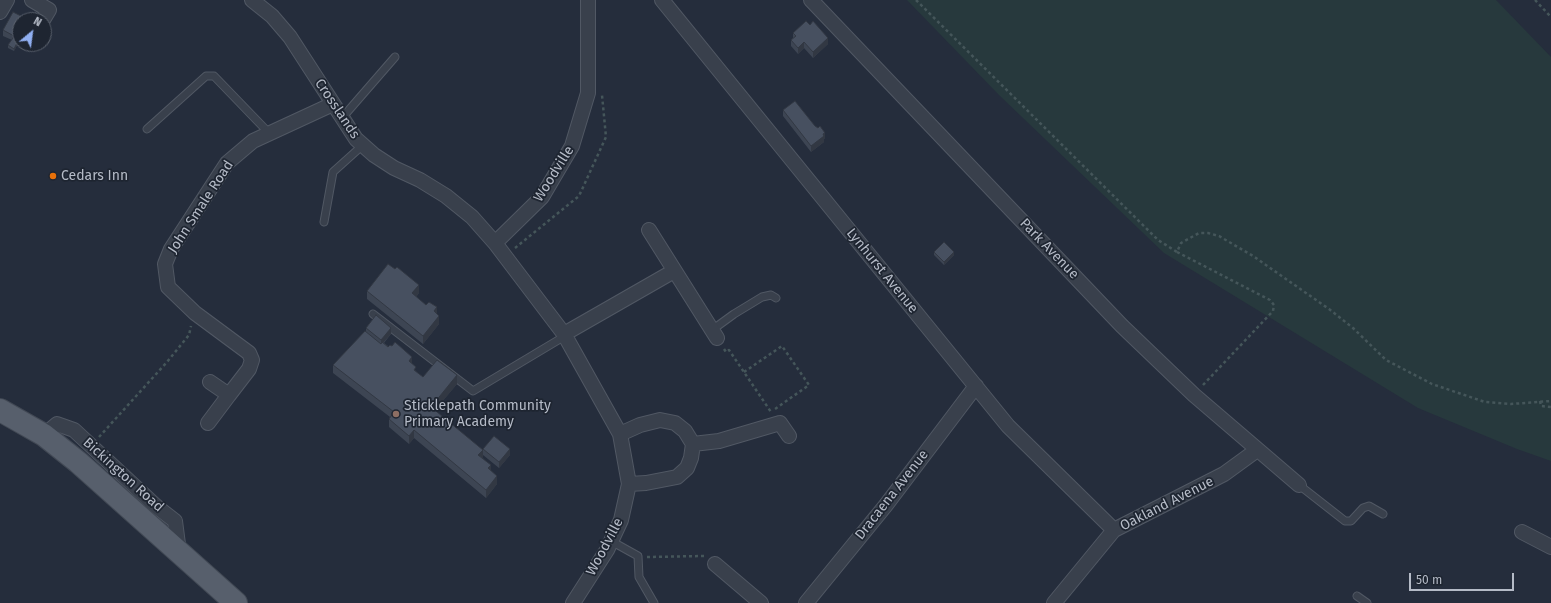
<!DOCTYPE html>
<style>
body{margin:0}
#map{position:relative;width:1551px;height:603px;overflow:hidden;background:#252d3c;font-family:"Fira Sans",sans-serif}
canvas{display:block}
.north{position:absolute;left:12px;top:12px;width:40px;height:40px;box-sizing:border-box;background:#1e2531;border:1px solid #5a616d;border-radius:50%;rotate:29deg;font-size:11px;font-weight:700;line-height:16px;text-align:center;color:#b5bbc7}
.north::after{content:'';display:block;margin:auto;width:14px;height:18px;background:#90aff1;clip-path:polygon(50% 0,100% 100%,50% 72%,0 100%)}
.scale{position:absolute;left:1409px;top:573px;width:105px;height:18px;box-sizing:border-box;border:2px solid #b5bbc7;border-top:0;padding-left:5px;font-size:12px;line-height:14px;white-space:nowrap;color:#b5bbc7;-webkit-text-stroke:3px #1e2531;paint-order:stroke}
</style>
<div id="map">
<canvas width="1551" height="603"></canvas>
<div class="north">N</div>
<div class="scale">50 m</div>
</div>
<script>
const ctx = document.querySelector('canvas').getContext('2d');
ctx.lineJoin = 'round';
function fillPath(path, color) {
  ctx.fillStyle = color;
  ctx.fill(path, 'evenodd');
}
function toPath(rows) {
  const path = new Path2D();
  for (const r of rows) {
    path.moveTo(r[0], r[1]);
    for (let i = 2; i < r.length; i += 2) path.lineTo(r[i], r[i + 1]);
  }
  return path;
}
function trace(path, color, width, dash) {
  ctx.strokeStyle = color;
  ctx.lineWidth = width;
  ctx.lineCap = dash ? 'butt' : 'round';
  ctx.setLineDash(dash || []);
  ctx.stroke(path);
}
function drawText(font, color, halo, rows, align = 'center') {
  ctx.font = font + ' "Fira Sans",sans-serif';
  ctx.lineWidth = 3.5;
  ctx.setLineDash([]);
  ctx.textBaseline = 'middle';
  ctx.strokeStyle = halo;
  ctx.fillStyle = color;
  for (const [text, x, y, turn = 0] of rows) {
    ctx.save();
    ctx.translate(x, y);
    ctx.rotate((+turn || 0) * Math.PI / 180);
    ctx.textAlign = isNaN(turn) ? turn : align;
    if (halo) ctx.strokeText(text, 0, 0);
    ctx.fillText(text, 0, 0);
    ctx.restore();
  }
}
const green = toPath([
 [907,0,1496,0,1551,57,1551,461,1517,449,1418,408,1164,253,999,95]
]);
const path = toPath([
 [916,0,1158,240,1177,252,1181,243,1199,233,1208,233,1219,236,1253,256,1329,309,1353,328,1386,360,1432,384,1485,402,1511,404,1551,401],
 [1535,0,1551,17],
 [515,248,579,196,606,137,602,95],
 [1177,252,1270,300,1274,305,1273,311,1203,385],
 [724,349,726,352,729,350,771,412],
 [744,372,782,346,809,385,775,409],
 [1540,401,1541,406,1551,407],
 [99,437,167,362,189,335,191,326],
 [647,557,704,556]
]);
const service = toPath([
 [342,118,395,57],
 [147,129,206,76,214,76,269,133],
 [324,222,333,172,363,145],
 [373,314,473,391,565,336],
 [712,330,734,314,762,297,771,295,776,298],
 [1299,485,1345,521,1351,521,1363,508,1369,506,1383,514],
 [611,541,638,556,639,577,654,603],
 [1357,596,1367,603]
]);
const minor = toPath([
 [32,0,49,10,43,20],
 [252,0,272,16,290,37,356,139,374,155,394,168,420,180,446,196,472,217,495,243,564,334,620,434,629,484,621,520,607,550,573,603],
 [662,0,1008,426,1114,530],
 [811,0,1122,326,1194,395,1299,485],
 [0,12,7,0],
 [649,230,717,338],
 [495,243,542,197,572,146,588,93,588,0],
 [564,334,674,271],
 [210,382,229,395,249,369,252,360,249,353,195,313,168,287,165,264,171,249,227,163,253,141,333,104],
 [208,423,229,395],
 [620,434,640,425,660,420,675,423,685,431,693,444,691,458,687,468,677,477,646,483,629,484],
 [44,435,57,424,74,430,157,507,175,521,179,552],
 [693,444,719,441,780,423,789,436],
 [1522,532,1551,547],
 [715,564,761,603],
 [806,603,886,505,976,386],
 [1054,603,1114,530,1224,474,1257,450]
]);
const primary = toPath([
 [0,410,44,435,78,462,236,603]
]);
const wall = toPath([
 [23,20,17,36,20,40,14,51,8,48,8,45,12,40,3,36,3,30],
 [793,33,828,44,813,58,804,48,798,54,791,46,791,40,793,38],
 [783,110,815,126,825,138,824,139,824,142,811,152,783,116],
 [934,252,954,255,944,265,934,255],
 [367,291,419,293,416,297,437,314,439,324,423,344,367,299],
 [366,328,391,334,384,343,412,364,416,372,423,377,457,384,435,410,483,458,491,471,497,484,486,498,414,438,409,444,389,427,389,419,390,417,333,373,333,365,366,332],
 [483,449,510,455,499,468,483,455]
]);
const shadedWall = toPath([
 [20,23,20,29,14,42,14,36],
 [20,37,20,40,14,51,14,49],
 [828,38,828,44,813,58,813,52],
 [804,42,804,48,798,54,798,48],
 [825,133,825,138,824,139,824,142,811,152,811,146],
 [954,252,954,255,944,265,944,262],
 [419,285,419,293,412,302,412,293],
 [437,307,437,316,434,311],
 [439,316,439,324,423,344,423,336],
 [391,328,391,334,381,345,381,340],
 [412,357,412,365,409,361],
 [457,375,457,384,431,415,431,407],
 [414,430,414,438,409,444,409,436],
 [510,449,510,455,499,468,499,462],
 [483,450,483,458,478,455],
 [491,465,491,473,488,468],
 [497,476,497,484,486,498,486,490]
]);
const building = toPath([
 [13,12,23,17,22,20,20,20,20,23,14,36,3,30,13,12],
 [806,21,810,25,813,21,828,38,813,52,804,42,798,48,791,40,796,36,793,33,806,21],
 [15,35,20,37,14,49,8,45,15,35],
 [795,101,815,126,818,128,820,126,825,133,823,134,824,136,811,146,783,110,795,101],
 [944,242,954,252,944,262,934,252,944,242],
 [388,264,395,269,397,267,419,285,412,293,426,305,429,302,437,307,434,311,439,316,423,336,367,291,388,264],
 [376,315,391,328,381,340,366,328,376,315],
 [365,331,381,344,382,342,388,347,390,345,392,346,395,342,412,357,409,361,416,367,414,370,423,377,437,360,457,375,431,407,483,450,478,455,491,465,488,468,497,476,486,490,414,430,409,436,389,419,394,412,333,365,365,331],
 [494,436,510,449,499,462,483,449,494,436]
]);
const markers = [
 [53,176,4,"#e8710a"],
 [396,414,4,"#8d6e63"]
];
const streetNames = [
 ["Crosslands",337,109,56],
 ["Woodville",554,174,-58],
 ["John Smale Road",201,207,-57],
 ["Park Avenue",1049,249,46],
 ["Lynhurst Avenue",882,271,51],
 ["Bickington Road",123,475,42],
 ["Dracaena Avenue",892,495,-52],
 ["Oakland Avenue",1167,504,-27],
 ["Woodville",605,547,-62]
];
const poiNames = [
 ["Cedars Inn",61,176],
 ["Sticklepath Community",404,406],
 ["Primary Academy",404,422]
];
fillPath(green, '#27393d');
trace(service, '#515864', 9);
trace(minor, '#515864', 16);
trace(primary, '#424955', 24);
trace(path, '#45565a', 2.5, [3, 3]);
trace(service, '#39404c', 7);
trace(minor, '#39404c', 14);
trace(primary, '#575f6c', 22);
fillPath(wall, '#3d4553');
fillPath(shadedWall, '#323843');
fillPath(building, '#475060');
trace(building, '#323843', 1);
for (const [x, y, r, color] of markers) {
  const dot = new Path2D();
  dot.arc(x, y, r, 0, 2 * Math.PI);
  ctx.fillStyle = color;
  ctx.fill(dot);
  trace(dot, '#1e2531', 1.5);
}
drawText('14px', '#b5bbc7', '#1e2531', streetNames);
drawText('14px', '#b5bbc7', '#1e2531', poiNames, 'left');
</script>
